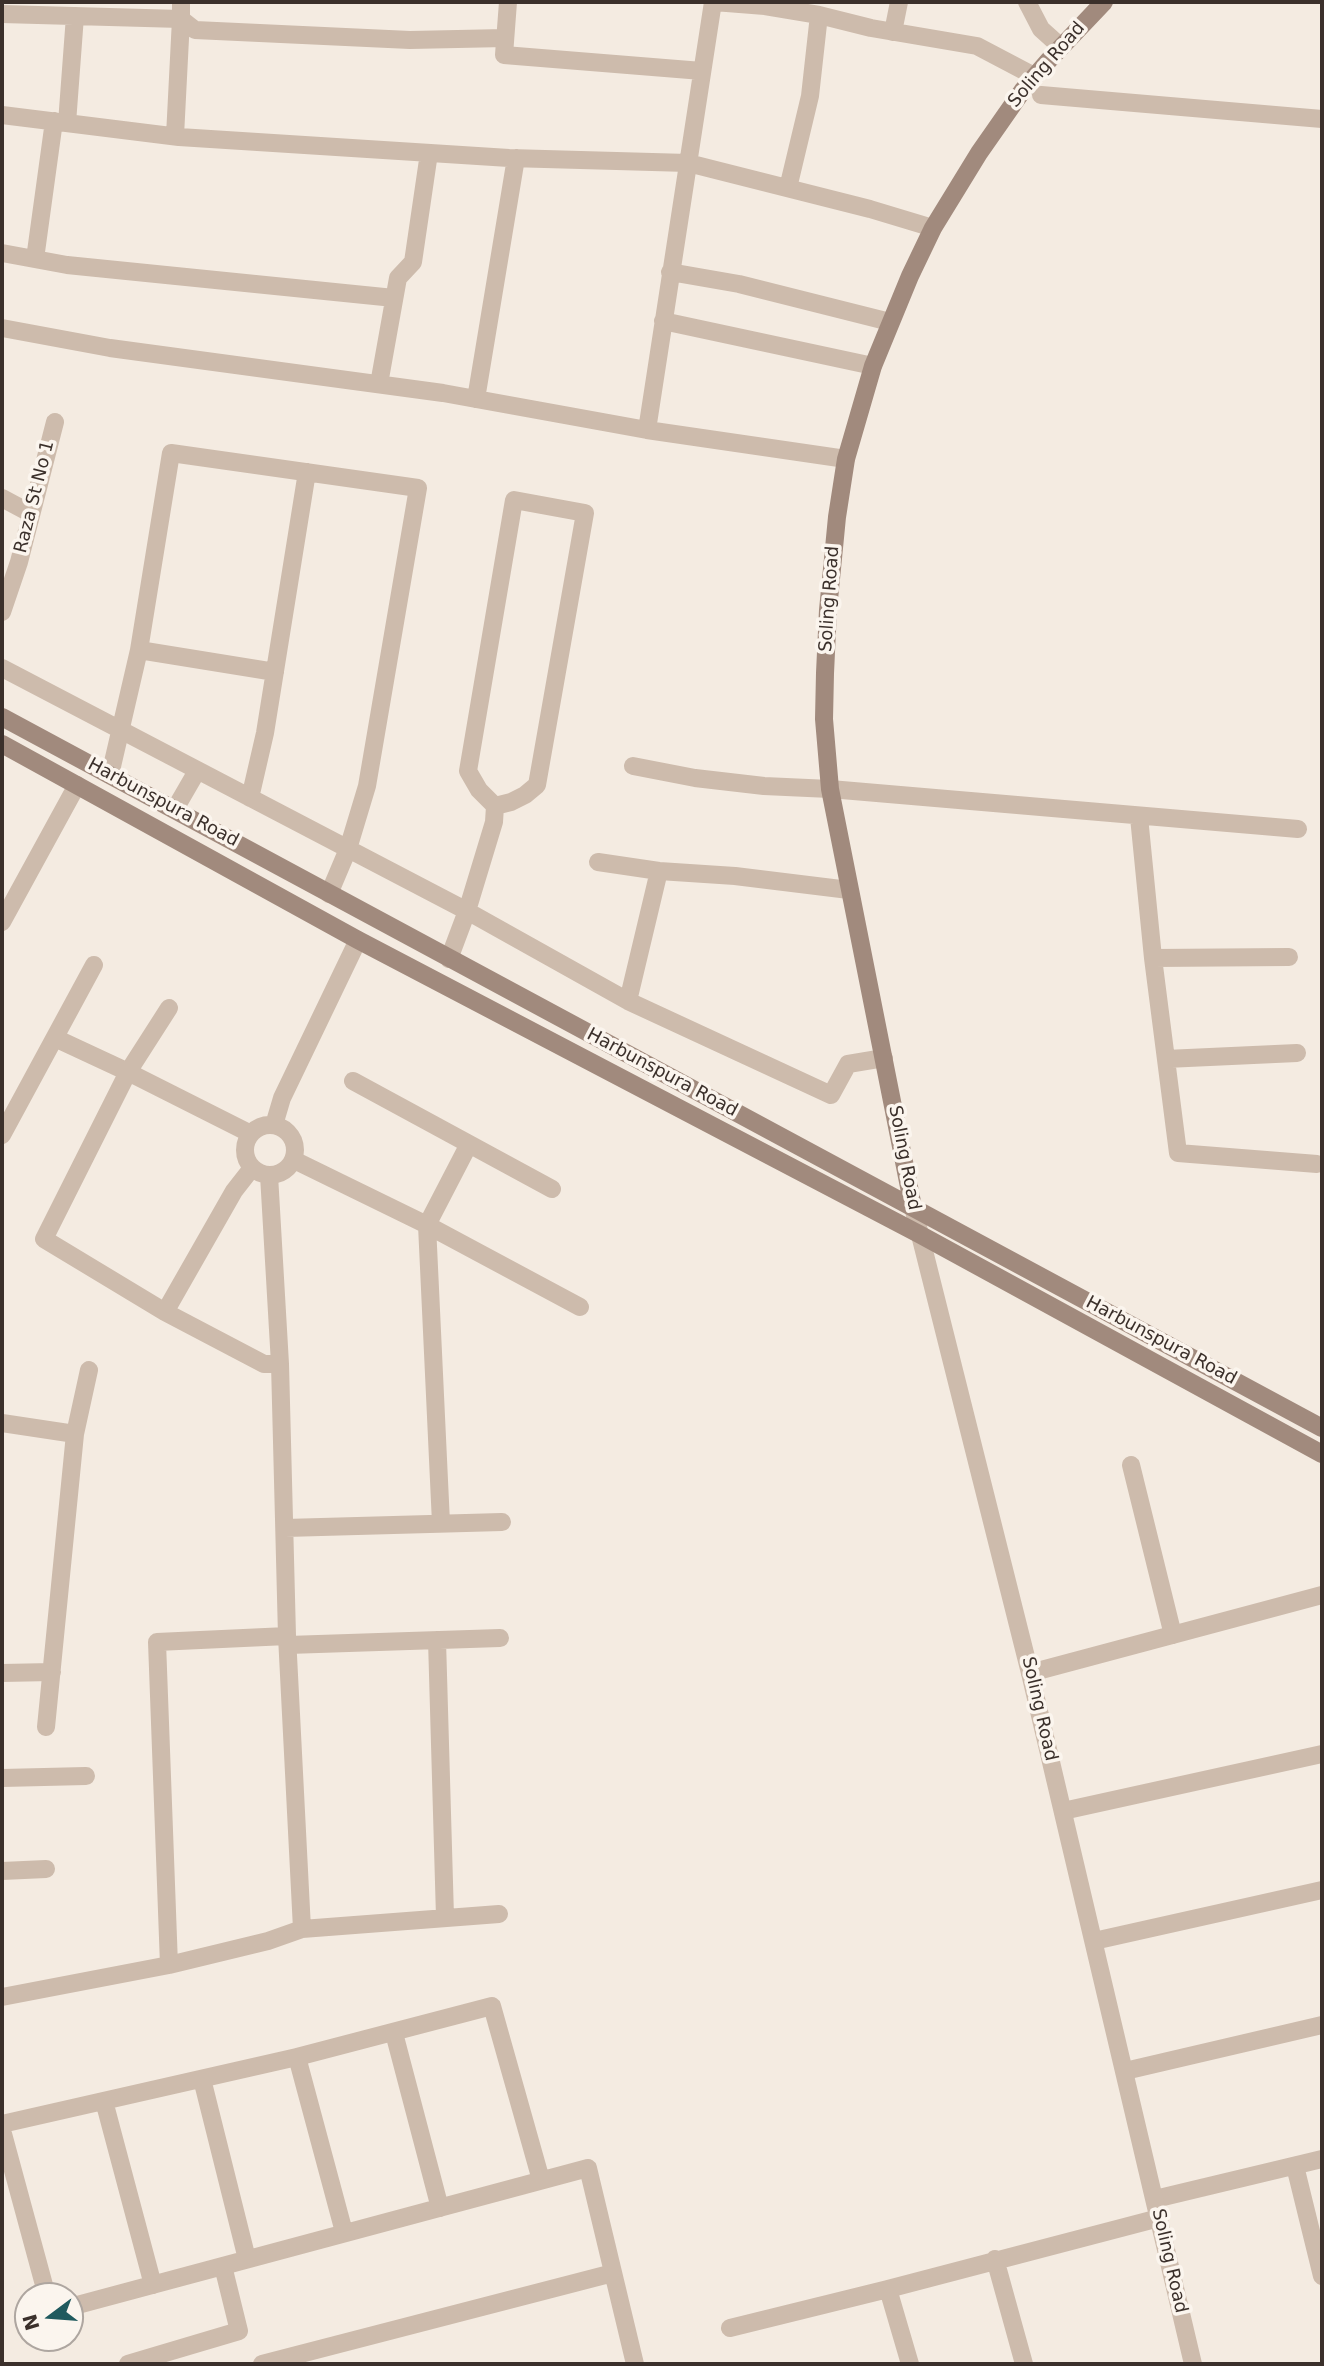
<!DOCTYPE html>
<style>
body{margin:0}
#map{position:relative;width:1324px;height:2366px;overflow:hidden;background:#f4ebe1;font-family:"DejaVu Sans",sans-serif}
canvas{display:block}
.frame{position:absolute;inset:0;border:4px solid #3b302b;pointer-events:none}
.north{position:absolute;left:14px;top:2282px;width:70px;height:70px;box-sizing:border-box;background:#fbf5ee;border:2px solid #aea6a0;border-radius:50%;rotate:254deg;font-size:19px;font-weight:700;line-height:28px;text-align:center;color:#3b302b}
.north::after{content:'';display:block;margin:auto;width:24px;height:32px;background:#1f5a5e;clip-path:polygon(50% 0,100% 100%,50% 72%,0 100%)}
</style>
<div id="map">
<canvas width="1324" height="2366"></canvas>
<div class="frame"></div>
<div class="north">N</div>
</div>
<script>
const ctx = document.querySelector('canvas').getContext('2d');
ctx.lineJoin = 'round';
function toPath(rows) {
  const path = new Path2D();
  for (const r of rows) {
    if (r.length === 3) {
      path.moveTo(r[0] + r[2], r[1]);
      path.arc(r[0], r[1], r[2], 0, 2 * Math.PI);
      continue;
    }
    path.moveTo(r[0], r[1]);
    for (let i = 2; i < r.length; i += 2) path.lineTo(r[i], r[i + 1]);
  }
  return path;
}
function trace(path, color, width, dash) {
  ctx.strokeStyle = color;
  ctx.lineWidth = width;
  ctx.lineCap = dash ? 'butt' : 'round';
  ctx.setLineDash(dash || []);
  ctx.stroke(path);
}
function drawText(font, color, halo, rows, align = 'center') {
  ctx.font = font + ' "DejaVu Sans",sans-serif';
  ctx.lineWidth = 7;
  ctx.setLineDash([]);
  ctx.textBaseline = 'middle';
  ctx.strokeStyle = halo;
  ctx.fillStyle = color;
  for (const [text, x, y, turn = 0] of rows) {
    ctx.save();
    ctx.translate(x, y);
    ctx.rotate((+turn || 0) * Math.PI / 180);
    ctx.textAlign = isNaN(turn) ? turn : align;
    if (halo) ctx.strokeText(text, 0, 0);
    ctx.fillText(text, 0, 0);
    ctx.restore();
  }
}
const minor = toPath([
 [181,2,181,19,195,30,410,40,505,38],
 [508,2,504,55,702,71],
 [713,2,647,430,846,459],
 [714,2,765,6,819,15],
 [1027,2,1041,29,1061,47],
 [2,14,181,19,175,136],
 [893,32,899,2],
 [1041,95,1322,119],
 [2,115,179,137,509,158,688,163,870,209,933,228],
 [67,123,75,16],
 [788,188,810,96,819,15,871,28,977,46,1034,76],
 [2,253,67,265,394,298],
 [35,259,54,121],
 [670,272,739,284,890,322],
 [663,321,873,366],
 [2,328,110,348,443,393,647,430],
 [379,384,398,278,413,262,429,153],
 [476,399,516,158],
 [2,498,30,513],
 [2,612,19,562,55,422],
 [139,650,275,672],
 [2,668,467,911,628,1001,831,1095,848,1064,884,1058],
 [633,766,695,778,764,786,830,789,1298,829],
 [110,775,139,650,171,453,418,488,367,786,348,849,329,894],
 [250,798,265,733,307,472],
 [175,809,197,771],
 [1139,817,1153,958,1178,1153,1317,1164],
 [598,862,659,871,735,876,849,890],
 [1153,958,1289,957],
 [449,959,467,911,494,822,495,806,479,790,468,771,514,500,585,513,537,785,525,795,511,802,495,806],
 [628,1001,659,871],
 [169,1008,128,1072,44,1239,165,1312,264,1364,280,1364],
 [55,1038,128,1072,251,1134],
 [1166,1059,1297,1053],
 [353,1081,552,1189],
 [274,1125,282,1098,358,940],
 [270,1150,25],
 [2,1135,94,965],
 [294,1160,427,1225,580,1307],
 [269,1175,280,1364,287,1636,302,1929],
 [165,1312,234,1191,252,1168],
 [2,1423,75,1434],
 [1131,1465,1173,1635],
 [441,1523,427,1225,469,1144],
 [285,1528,502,1522],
 [437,1640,445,1917],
 [288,1645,500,1638],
 [2,1673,52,1672],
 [1030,1673,1322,1595],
 [46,1727,75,1434,89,1370],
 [2,1778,86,1776],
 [1063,1811,1322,1754],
 [2,1871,46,1869],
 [1094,1941,1322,1890],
 [169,1965,157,1642,287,1636],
 [2,1997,169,1965,268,1941,302,1929,499,1914],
 [394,2033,440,2208],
 [297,2057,344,2232],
 [1125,2071,1322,2025],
 [202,2079,247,2259],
 [104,2101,153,2285],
 [2,2124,297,2057,492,2006,541,2180],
 [2,2130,47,2296],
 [1295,2166,1322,2276],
 [1155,2199,1322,2159],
 [995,2259,1024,2364],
 [70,2307,588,2168,635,2364],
 [730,2328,888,2289],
 [128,2364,239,2331,223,2266],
 [262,2364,613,2273],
 [910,2364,888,2289,1159,2218]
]);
const tertiary = toPath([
 [2,922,77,785],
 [913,1207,1030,1673,1193,2364]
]);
const secondary = toPath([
 [2,717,1322,1428],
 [2,744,358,940,919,1234,1322,1454],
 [913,1207,830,789,824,719,825,673,828,610,837,517,846,459,873,366,910,276,933,228,979,153,1023,90,1049,60,1104,2]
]);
const streetNames = [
 ["Soling Road",1047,65,-49],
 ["Raza St No 1",35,497,-76],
 ["Soling Road",830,599,-86],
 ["Harbunspura Road",163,803,28],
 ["Harbunspura Road",662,1073,28],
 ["Soling Road",904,1158,79],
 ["Harbunspura Road",1161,1341,28],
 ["Soling Road",1039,1709,77],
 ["Soling Road",1169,2261,77]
];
trace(minor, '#cdbbac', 18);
trace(tertiary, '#cdbbac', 18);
trace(secondary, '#a18a7d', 18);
drawText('18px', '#3b302b', '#fbf5ee', streetNames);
</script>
